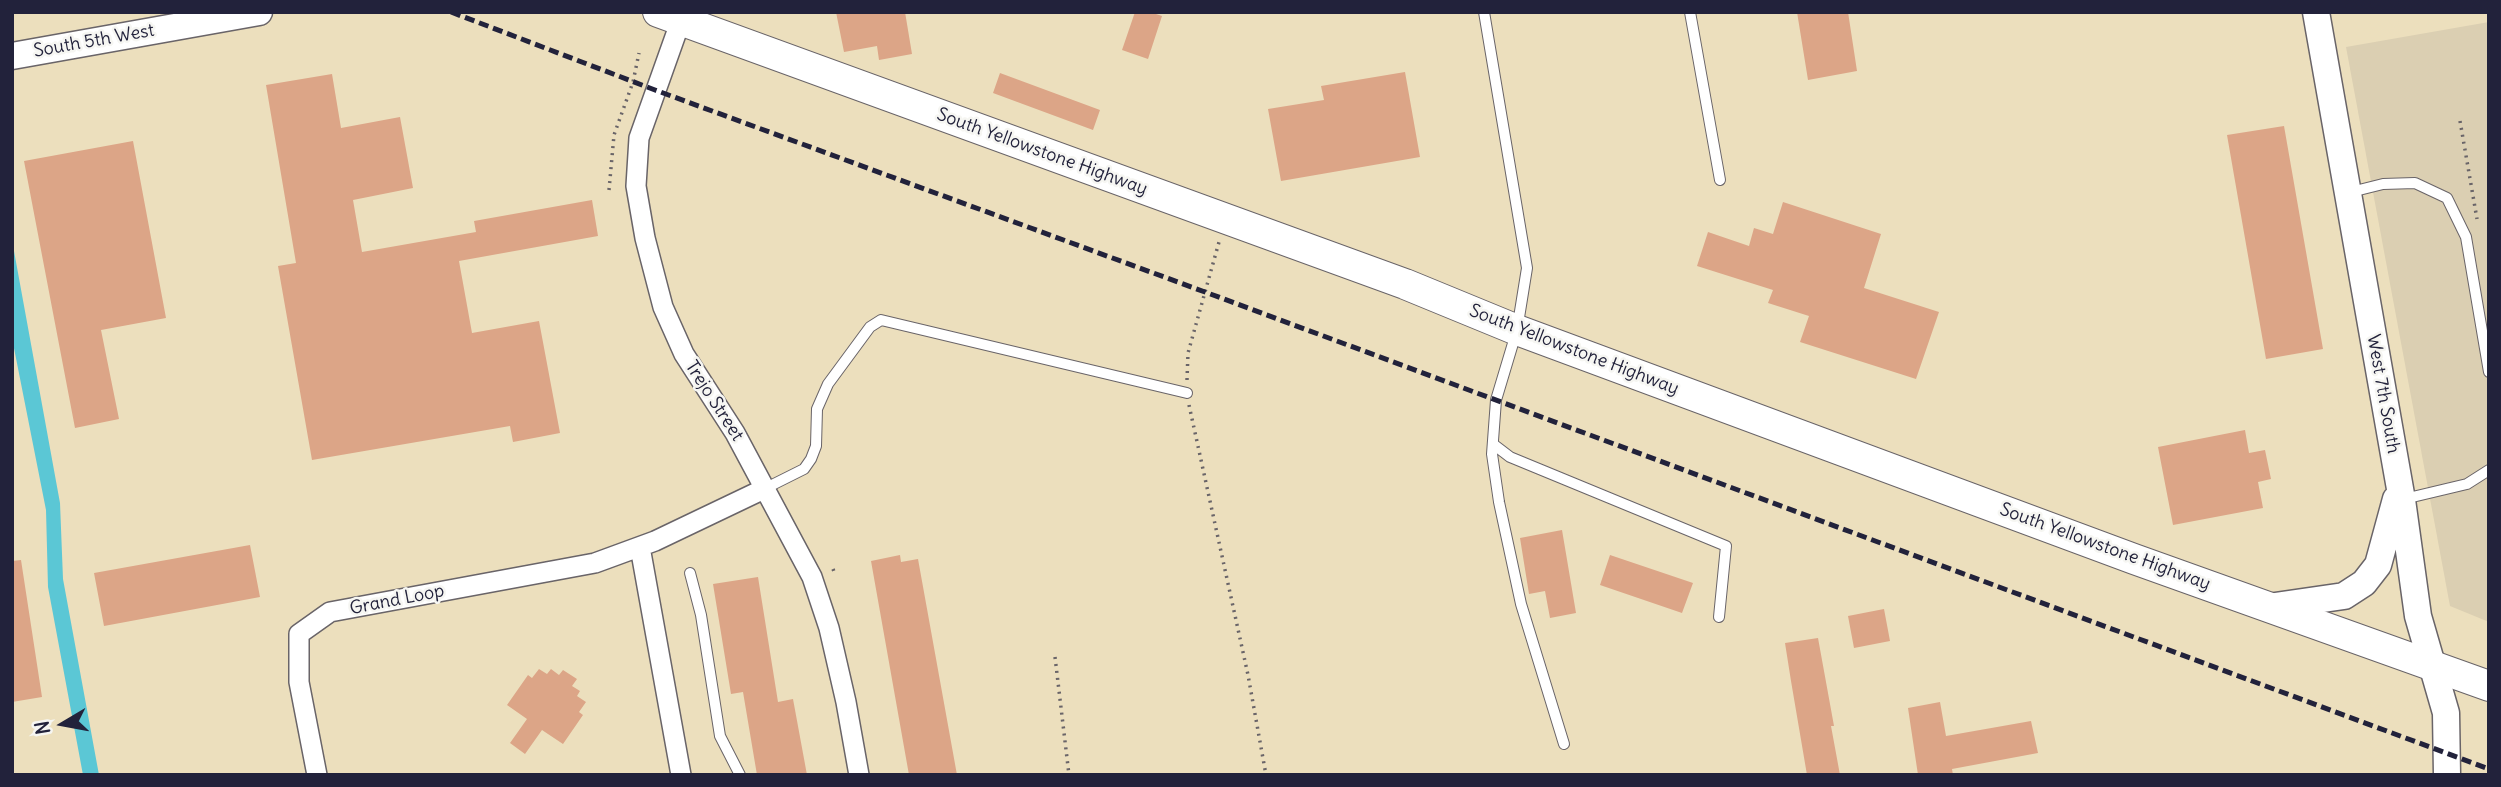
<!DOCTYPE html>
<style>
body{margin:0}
#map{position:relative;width:2501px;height:787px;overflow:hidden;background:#ecdfbd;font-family:Delius,sans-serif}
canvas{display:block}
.frame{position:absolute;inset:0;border:14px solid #22223b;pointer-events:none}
.north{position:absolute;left:28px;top:689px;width:70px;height:70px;-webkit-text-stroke:5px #f6f6f2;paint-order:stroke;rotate:260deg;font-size:19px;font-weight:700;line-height:28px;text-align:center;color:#22223b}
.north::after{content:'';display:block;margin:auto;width:24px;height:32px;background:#22223b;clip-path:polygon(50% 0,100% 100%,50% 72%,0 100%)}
</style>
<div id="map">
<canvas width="2501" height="787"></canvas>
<div class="frame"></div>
<div class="north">N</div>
</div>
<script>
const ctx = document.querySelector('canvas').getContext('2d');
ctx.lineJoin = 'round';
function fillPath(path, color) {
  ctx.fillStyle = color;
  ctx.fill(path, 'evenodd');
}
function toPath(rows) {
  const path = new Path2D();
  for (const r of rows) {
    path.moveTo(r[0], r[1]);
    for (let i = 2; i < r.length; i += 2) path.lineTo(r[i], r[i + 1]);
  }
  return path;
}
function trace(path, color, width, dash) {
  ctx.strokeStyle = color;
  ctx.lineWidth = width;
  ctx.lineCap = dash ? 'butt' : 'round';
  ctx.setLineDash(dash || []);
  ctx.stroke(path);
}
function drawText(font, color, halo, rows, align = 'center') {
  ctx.font = font + ' Delius,sans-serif';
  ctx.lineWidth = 5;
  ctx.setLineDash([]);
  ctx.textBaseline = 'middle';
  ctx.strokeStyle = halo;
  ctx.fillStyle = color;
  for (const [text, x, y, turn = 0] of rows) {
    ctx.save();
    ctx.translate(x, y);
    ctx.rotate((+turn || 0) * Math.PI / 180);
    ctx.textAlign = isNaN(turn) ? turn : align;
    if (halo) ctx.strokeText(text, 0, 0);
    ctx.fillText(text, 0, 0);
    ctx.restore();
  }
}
const built = toPath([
 [2489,22,2489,622,2450,606,2346,47]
]);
const water = toPath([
 [12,240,60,503,63,579,99,775,83,775,48,587,46,510,12,338]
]);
const building = toPath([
 [836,12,905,12,912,54,879,60,877,46,844,52],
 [1135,12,1150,12,1162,16,1148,59,1122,50],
 [1797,12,1848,12,1857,71,1808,80],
 [1405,72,1420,157,1281,181,1268,109,1324,100,1321,86],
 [1000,73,1100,110,1093,130,993,93],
 [332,74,341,128,400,117,413,188,353,200,362,252,476,232,474,221,592,200,598,236,459,261,472,333,539,321,560,433,513,442,510,426,312,460,278,266,296,263,266,85],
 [2284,126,2323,349,2266,359,2227,135],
 [133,141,166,318,101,330,119,419,75,428,24,161],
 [1783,202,1881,234,1864,288,1939,312,1916,379,1800,342,1809,316,1768,303,1773,290,1697,266,1708,232,1749,246,1754,228,1773,234],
 [2245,430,2249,453,2265,450,2271,479,2258,482,2263,508,2173,525,2158,447],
 [1562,530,1576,613,1550,618,1545,591,1529,594,1520,538],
 [250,545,260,597,104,626,94,573],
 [900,555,901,562,918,559,957,775,909,775,871,561],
 [1610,555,1693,583,1682,613,1600,585],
 [21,560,42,697,12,702,12,561],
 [758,577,778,702,793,699,807,775,757,775,743,692,731,694,713,584],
 [1884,609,1890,641,1854,648,1848,616],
 [1818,638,1834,726,1831,726,1840,775,1807,775,1791,681,1785,643],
 [539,669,547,674,551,669,559,675,563,670,577,679,572,686,580,691,577,696,586,702,579,712,583,715,563,744,542,730,525,754,510,743,527,719,507,705,528,675,532,678],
 [1940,702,1946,736,2031,721,2038,753,1952,769,1953,775,1918,775,1908,708]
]);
const path = toPath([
 [2460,121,2477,219],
 [609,190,614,135,633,82,639,53],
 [1187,380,1188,353,1219,242],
 [1189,405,1248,675,1266,775],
 [833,569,835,574],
 [1055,657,1069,775]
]);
const lane = toPath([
 [1484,12,1527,268,1517,330,1496,400,1492,454,1499,502,1521,604,1564,744],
 [1690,12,1720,180],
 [2351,192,2383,184,2415,183,2447,198,2466,237,2489,372],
 [1493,444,1510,457,1726,546,1719,617],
 [766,488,804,469,811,459,816,446,817,409,828,384,870,327,881,320,1187,393],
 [2404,499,2467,484,2489,470],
 [690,573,701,615,720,736,740,775]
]);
const street = toPath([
 [681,20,639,138,636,186,645,238,663,307,684,354,735,433,812,577,829,628,846,702,859,775],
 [640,547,681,775],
 [317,775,299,682,299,634,330,612,595,563,655,541,766,488]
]);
const secondary = toPath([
 [2316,12,2402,500,2418,616,2446,713,2447,775],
 [12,56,259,12],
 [2268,607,2344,596,2364,583,2378,565,2396,499]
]);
const primary = toPath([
 [658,12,1405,284,1517,330,2134,559,2489,686]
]);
const rail = toPath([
 [451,12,655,90,1205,292,2489,769]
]);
const streetNames = [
 ["South 5th West",94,41,-10],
 ["South Yellowstone Highway",1042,152,20],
 ["South Yellowstone Highway",1574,350,21],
 ["West 7th South",2383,394,80],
 ["Trejo Street",714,401,57],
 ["South Yellowstone Highway",2105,547,20],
 ["Grand Loop",397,600,-11]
];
fillPath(built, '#dbcfb2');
fillPath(water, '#5bc7d5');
fillPath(building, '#dca587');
trace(lane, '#696468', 12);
trace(street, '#696468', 22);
trace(secondary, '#696468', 29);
trace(primary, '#696468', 32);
trace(path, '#696468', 3.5, [2, 5]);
trace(lane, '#fff', 10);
trace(street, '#fff', 19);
trace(secondary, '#fff', 26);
trace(primary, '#fff', 30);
trace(rail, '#22223b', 5, [10, 5]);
drawText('18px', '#22223b', '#f6f6f2', streetNames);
</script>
